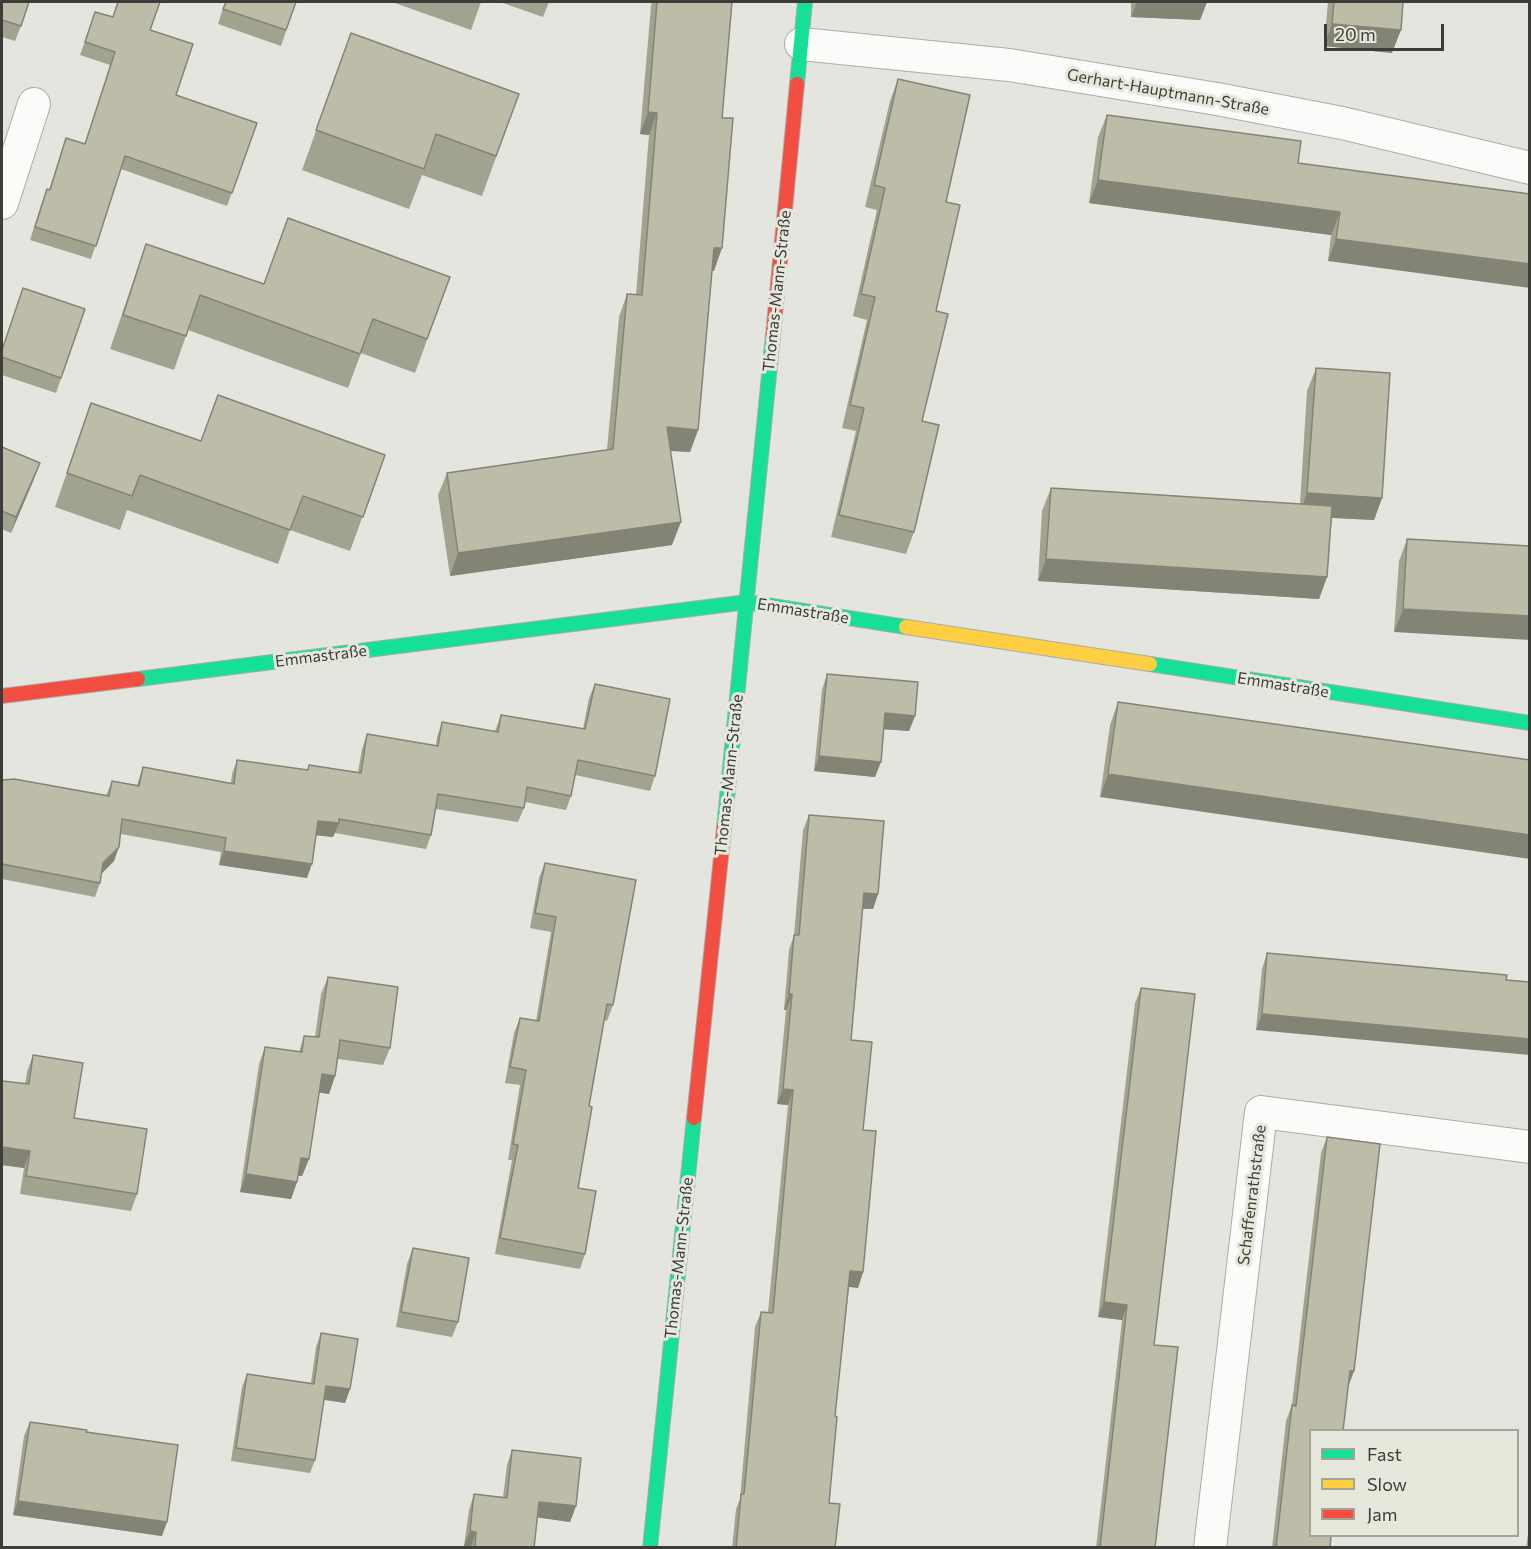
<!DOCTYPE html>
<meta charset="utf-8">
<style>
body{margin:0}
#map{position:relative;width:1531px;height:1549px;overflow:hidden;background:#e5e5df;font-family:Commissioner,sans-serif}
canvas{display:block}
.frame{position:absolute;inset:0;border:3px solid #3c3c38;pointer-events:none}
.legend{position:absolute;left:1309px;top:1429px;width:210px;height:108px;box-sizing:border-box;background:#e7e8dc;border:2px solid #a3a39a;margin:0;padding:8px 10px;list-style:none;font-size:18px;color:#3c3c38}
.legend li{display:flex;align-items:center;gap:12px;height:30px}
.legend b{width:30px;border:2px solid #a3a39a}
.scale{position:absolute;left:1324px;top:24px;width:120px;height:27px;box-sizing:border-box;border:3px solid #3c3c38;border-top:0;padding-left:8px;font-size:18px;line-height:21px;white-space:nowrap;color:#3c3c38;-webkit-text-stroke:4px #e7e8dc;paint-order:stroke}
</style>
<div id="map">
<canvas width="1531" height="1549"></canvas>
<div class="frame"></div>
<ul class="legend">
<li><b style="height:8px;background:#16e098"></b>Fast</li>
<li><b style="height:8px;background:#ffcf43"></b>Slow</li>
<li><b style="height:8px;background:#f24e42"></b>Jam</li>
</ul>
<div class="scale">20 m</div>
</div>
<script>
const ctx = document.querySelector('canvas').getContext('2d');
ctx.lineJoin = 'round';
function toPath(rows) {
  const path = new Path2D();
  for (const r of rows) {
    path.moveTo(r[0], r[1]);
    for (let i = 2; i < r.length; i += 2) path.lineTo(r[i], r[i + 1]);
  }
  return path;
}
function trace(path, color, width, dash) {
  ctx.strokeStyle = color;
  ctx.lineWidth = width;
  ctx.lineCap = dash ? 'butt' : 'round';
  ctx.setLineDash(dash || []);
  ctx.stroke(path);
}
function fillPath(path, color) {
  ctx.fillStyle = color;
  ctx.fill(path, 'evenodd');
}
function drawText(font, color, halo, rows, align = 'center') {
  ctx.font = font + ' Commissioner,sans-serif';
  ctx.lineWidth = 6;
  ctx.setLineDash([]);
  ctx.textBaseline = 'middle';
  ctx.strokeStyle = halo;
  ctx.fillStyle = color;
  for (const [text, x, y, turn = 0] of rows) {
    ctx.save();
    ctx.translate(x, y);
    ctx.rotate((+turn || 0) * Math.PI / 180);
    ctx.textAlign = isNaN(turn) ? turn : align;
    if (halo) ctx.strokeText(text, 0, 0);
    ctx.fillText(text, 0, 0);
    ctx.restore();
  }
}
const street = toPath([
 [801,44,1009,65,1217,99,1342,123,1530,168],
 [2,203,34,104],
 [1210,1548,1261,1112,1530,1147]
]);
const fast = toPath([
 [797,84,805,2],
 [1150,664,1530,723],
 [138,679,747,602,906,627],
 [724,828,773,335],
 [650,1548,694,1118]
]);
const slow = toPath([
 [906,627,1150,664]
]);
const jam = toPath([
 [773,335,797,84],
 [2,696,138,679],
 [694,1118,724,828]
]);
const wall = toPath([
 [2,2,21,26,15,41,2,37],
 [118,2,150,30,176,95,257,123,227,206,121,169,91,259,30,240,42,202,47,189,49,190,66,138,85,144,110,65,80,55,95,12,113,17],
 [225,2,296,2,281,46,218,24],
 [392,2,481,2,471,30],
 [500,2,549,2,543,17],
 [652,2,732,2,722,118,714,271,712,271,698,430,690,452,670,451,672,545,450,576,438,495,447,473,607,450,619,317,627,294,636,295,649,135,640,134,651,6],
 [1131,2,1207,2,1200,20,1131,17],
 [1328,2,1403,2,1392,53,1324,46],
 [351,33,519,94,482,196,422,175,409,209,302,170],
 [898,79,946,202,936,311,922,421,914,532,906,554,831,537,856,431,842,428,867,320,853,316,877,210,865,207,890,101],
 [1107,115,1298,163,1530,194,1328,261,1331,235,1089,203,1098,137],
 [146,244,264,284,450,277,415,373,361,353,348,388,188,330,174,370,110,349],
 [85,309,56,393,2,375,2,349],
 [1316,368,1382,498,1374,520,1332,518,1327,577,1319,599,1038,581,1042,511,1051,488,1300,504,1307,391],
 [91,403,201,441,385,455,350,551,290,530,278,564,127,510,120,530,55,507],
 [2,447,34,479,11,533,2,529],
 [1407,539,1530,546,1394,632,1399,561],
 [827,674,915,716,909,731,884,729,875,777,814,771,822,690],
 [595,684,655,776,650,791,575,775,571,796,566,810,525,802,524,808,518,822,436,809,431,835,426,849,335,833,333,837,316,835,307,878,219,865,221,852,121,834,114,861,101,874,100,883,95,897,2,879,2,780,106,796,112,781,137,785,143,767,231,783,232,774,237,760,307,770,309,765,358,772,362,749,367,734,436,746,437,737,442,722,495,731,501,715,583,729,589,698],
 [1118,702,1530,760,1100,797,1110,725],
 [809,815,878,894,873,909,862,909,851,1040,863,1130,863,1272,858,1288,849,1287,835,1416,829,1503,835,1548,732,1548,736,1509,740,1499,755,1327,761,1312,768,1312,788,1105,777,1104,786,1010,784,1010,789,950,794,935,803,830],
 [545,863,613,1005,607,1021,604,1020,589,1106,578,1188,585,1254,580,1269,495,1254,512,1160,508,1160,520,1085,505,1083,514,1033,520,1018,536,1021,551,932,530,928,539,878],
 [1267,953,1507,975,1256,1030,1262,969],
 [328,977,390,1048,383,1065,338,1059,335,1076,329,1094,319,1092,309,1159,302,1176,298,1176,297,1182,291,1199,240,1192,259,1064,265,1047,299,1052,304,1036,315,1037,321,994],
 [1141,988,1154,1345,1155,1548,1096,1548,1122,1320,1098,1317,1135,1003],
 [33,1055,74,1118,137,1194,131,1211,20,1194,24,1168,2,1165,2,1081,25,1084,27,1072],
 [1327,1137,1354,1371,1348,1386,1330,1548,1272,1548,1286,1421,1292,1405,1321,1153],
 [413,1248,458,1322,452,1337,396,1327,407,1264],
 [321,1333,350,1389,345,1403,324,1400,315,1460,310,1473,231,1461,242,1387,247,1374,311,1383,316,1347],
 [30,1422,86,1432,162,1536,13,1515,24,1436],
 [512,1450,576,1506,570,1522,537,1517,534,1548,471,1548,464,1546,469,1510,474,1494,503,1497,507,1465],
 [1530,1520,1530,1548,1526,1548]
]);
const shadedWall = toPath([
 [1137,2,1207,2,1200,20,1131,17],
 [1332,24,1401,30,1392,53,1324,46],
 [648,112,657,113,649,135,640,134],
 [1098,180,1340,212,1331,235,1089,203],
 [1336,239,1530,264,1530,288,1328,261],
 [714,248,722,248,714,271,705,270],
 [667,427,698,430,690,452,659,450],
 [40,463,34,479,11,533,16,517],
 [1307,493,1382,498,1374,520,1299,516],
 [681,522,672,545,450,576,458,553],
 [1046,559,1327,577,1319,599,1038,581],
 [1403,609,1530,616,1530,640,1394,632],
 [885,713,915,716,909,731,880,729],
 [819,756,881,762,875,777,814,771],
 [1108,774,1530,835,1530,859,1100,797],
 [318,821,339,823,333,837,313,835],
 [119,847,114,861,98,877,103,863],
 [224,851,312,864,307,878,219,865],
 [864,893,878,894,873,909,858,908],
 [789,994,792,994,786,1010,784,1010],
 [1262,1014,1530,1039,1530,1055,1256,1030],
 [322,1074,335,1076,329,1094,315,1092],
 [783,1089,793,1090,788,1105,777,1104],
 [2,1147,30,1151,24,1168,2,1165],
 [301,1158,309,1159,302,1176,295,1175],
 [246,1174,297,1182,291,1199,240,1192],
 [850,1271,863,1272,858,1288,845,1286],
 [1104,1302,1127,1305,1122,1320,1098,1317],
 [1350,1371,1354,1371,1348,1387,1344,1386],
 [326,1386,350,1389,345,1403,321,1399],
 [18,1501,167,1522,162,1536,13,1515],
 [539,1502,576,1506,570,1522,534,1517],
 [470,1531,476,1532,471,1547,464,1546]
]);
const building = toPath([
 [2,2,29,2,21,26,2,20,2,2],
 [118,2,160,2,150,30,193,44,176,95,257,123,232,193,125,156,96,246,35,227,47,189,50,190,66,138,85,144,115,52,85,42,95,12,113,17,118,2],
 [226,2,296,2,286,30,223,9,226,2],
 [657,2,732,2,722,118,733,118,722,248,714,248,698,430,667,427,681,522,458,553,447,473,613,449,627,294,642,295,657,113,648,112,657,2],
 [1334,2,1403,2,1401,30,1332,24,1334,2],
 [351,33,519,94,496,156,436,134,424,169,316,130,351,33],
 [898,79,970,95,946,202,960,205,936,311,948,314,922,421,939,425,914,532,839,515,864,408,850,405,875,297,861,294,885,188,874,185,898,79],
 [1107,115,1301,141,1298,163,1530,194,1530,264,1336,239,1340,212,1098,180,1107,115],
 [288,218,450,277,427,339,373,319,360,354,200,295,186,336,123,315,146,244,264,284,288,218],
 [23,288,85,309,61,378,2,357,2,350,23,288],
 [1316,368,1390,373,1382,498,1307,493,1316,368],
 [218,395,385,455,363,517,303,496,290,530,140,475,132,496,67,473,91,403,201,441,218,395],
 [2,447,40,463,16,517,2,511,2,447],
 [1051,488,1332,506,1327,577,1046,559,1051,488],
 [1407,539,1530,546,1530,616,1403,609,1407,539],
 [827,674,918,682,915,716,885,713,881,762,819,756,827,674],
 [595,684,670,699,655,776,578,760,571,796,527,787,524,808,438,794,431,835,339,819,339,823,318,821,312,864,224,851,226,838,122,819,119,847,103,863,100,883,2,864,2,780,14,779,109,796,112,781,139,786,143,767,234,784,237,760,308,770,309,765,361,773,367,734,438,746,442,722,498,732,501,715,585,729,595,684],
 [1118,702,1530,760,1530,835,1108,774,1118,702],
 [809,815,884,821,878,894,864,893,851,1040,872,1042,863,1130,876,1131,863,1272,850,1271,835,1416,837,1417,829,1503,840,1504,835,1548,736,1548,741,1494,744,1494,761,1312,773,1313,793,1090,783,1089,792,994,789,994,794,935,799,935,809,815],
 [545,863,636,880,613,1005,607,1004,589,1106,592,1107,578,1188,596,1191,585,1254,500,1238,518,1145,513,1144,526,1070,510,1067,520,1018,539,1021,556,917,535,913,545,863],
 [1267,953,1507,975,1506,980,1530,982,1530,1039,1262,1014,1267,953],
 [328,977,398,987,390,1048,340,1040,335,1076,322,1074,309,1159,301,1158,297,1182,246,1174,265,1047,302,1052,304,1036,319,1037,328,977],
 [1141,988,1195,994,1154,1345,1178,1347,1155,1548,1100,1548,1127,1305,1104,1302,1141,988],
 [33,1055,83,1063,74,1118,147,1129,137,1194,26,1176,30,1151,2,1147,2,1081,29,1084,33,1055],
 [1327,1137,1380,1144,1354,1371,1350,1371,1343,1431,1311,1431,1311,1536,1331,1536,1330,1548,1276,1548,1292,1405,1296,1406,1327,1137],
 [413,1248,469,1258,458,1322,401,1312,413,1248],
 [321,1333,358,1339,350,1389,326,1386,315,1460,236,1448,247,1374,314,1384,321,1333],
 [30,1422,87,1430,86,1432,178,1445,167,1522,18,1501,30,1422],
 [512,1450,581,1458,576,1506,539,1502,534,1548,475,1548,476,1532,470,1531,474,1494,507,1498,512,1450]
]);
const streetNames = [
 ["Gerhart-Hauptmann-Straße",1168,92,10],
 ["Thomas-Mann-Straße",777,291,-84],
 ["Emmastraße",803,611,9],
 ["Emmastraße",321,656,-7],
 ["Emmastraße",1283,685,9],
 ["Thomas-Mann-Straße",729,775,-84],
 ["Schaffenrathstraße",1252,1195,-83],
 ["Thomas-Mann-Straße",679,1258,-84]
];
trace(street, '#acaca7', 34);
trace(fast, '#acaca7', 16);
trace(slow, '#acaca7', 16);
trace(jam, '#acaca7', 16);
trace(street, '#fbfbfa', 32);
trace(fast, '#16e098', 14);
trace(slow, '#ffcf43', 14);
trace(jam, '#f24e42', 14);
fillPath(wall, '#a2a290');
fillPath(shadedWall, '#848476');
fillPath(building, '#bcbca8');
trace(building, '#848476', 1.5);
drawText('16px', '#3c3c38', '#e7e8dc', streetNames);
</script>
